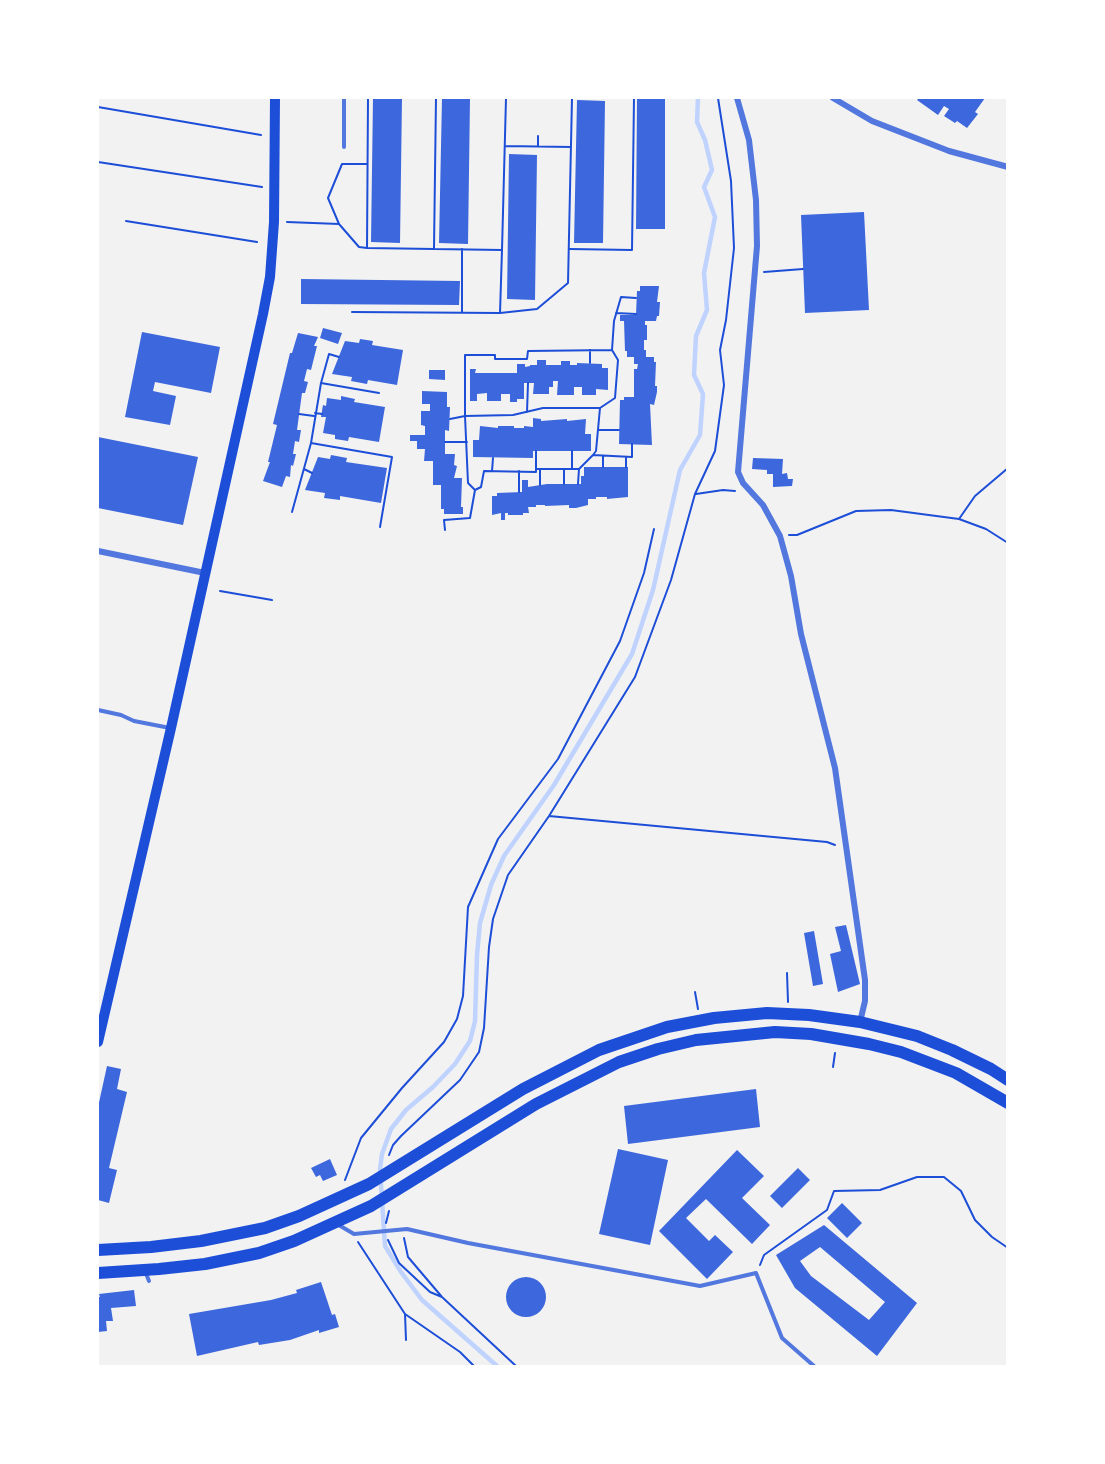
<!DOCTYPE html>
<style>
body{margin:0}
#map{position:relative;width:1105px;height:1464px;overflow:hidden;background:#f2f2f2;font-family:Literata,serif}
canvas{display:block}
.frame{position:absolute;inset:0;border:99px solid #fff;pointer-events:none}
</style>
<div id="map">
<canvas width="1105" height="1464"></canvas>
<div class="frame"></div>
</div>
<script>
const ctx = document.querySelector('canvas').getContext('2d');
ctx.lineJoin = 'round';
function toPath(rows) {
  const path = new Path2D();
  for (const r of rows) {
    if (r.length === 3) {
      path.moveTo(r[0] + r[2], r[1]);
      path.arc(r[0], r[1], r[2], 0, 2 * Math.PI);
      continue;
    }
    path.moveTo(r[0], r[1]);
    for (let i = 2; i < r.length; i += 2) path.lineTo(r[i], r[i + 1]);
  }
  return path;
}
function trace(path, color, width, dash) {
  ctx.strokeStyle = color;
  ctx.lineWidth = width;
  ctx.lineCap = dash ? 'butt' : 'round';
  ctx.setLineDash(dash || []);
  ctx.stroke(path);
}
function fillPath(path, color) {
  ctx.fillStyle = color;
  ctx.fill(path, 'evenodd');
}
const stream = toPath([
 [497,1366,422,1300,401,1272,385,1246,380,1169,382,1154,391,1129,406,1110,433,1087,455,1064,470,1041,475,1021,477,955,480,923,491,885,504,856,554,785,632,654,653,590,680,470,700,435,703,394,694,375,696,336,707,310,704,273,715,217,704,187,712,170,705,140,697,122,698,98]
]);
const building = toPath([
 [373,98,402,98,400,243,371,242],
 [442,98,470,99,468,244,439,243],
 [637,98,665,98,665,229,636,229],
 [919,98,985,98,975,112,978,114,967,128,957,121,955,123,944,116,949,109,944,106,938,115,917,100],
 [577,100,605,101,603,243,574,243],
 [509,154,537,155,535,300,507,299],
 [864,212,869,310,805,313,801,215],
 [301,279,460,281,459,305,301,304],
 [640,286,659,286,657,302,660,302,659,316,657,316,656,321,645,321,645,325,647,325,647,340,644,340,644,350,646,350,646,357,654,357,654,362,656,362,655,386,657,386,657,392,654,405,650,404,652,445,619,444,620,400,624,400,624,397,634,397,634,369,637,369,638,364,634,364,634,357,627,357,627,351,625,351,624,321,620,321,620,315,636,315,637,291,640,291],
 [323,328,342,333,338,344,320,338],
 [142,332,220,347,211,393,155,382,153,391,176,396,170,425,125,417],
 [298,333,318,337,314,346,317,346,311,370,307,369,304,381,308,382,305,393,302,393,297,430,301,430,299,442,295,441,293,454,296,454,293,466,291,465,290,477,286,476,282,487,263,481,270,462,268,462,277,425,273,424,290,353,292,353],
 [360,339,373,341,372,345,403,350,397,385,368,380,367,384,351,381,352,377,332,374,345,341,359,343],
 [537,360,546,360,546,365,561,365,561,361,570,361,570,365,577,365,577,363,602,364,602,368,608,368,608,390,596,389,596,395,582,395,582,387,574,387,574,395,557,395,558,381,553,381,553,387,549,387,549,394,533,394,534,383,524,383,524,399,517,399,517,402,510,402,510,394,501,394,501,401,487,401,487,393,477,394,477,401,470,401,470,369,476,369,475,373,517,373,517,364,525,364,525,367,530,366,530,365,537,365],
 [429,370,445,370,445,380,429,379],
 [422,391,447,392,447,407,450,407,449,431,445,430,445,454,455,454,454,465,457,466,454,478,462,478,461,507,463,507,463,514,444,514,444,509,441,509,441,485,433,485,433,461,424,461,425,449,417,449,417,441,410,441,410,435,425,435,425,426,421,425,421,411,430,411,430,404,422,404],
 [341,396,355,399,354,402,385,407,379,442,349,437,348,441,335,439,335,435,323,433,326,417,321,417,323,405,326,406,327,398,341,400],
 [533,418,541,419,541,421,567,419,567,421,586,419,585,434,591,434,591,451,533,451,533,458,473,457,473,440,479,440,480,426,498,428,498,426,514,426,514,428,524,428,524,426,533,427],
 [98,437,198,457,183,525,98,508],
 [331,455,347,458,346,462,387,468,381,503,340,496,340,500,324,498,325,493,305,490,318,457,330,459],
 [753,458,783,459,782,474,787,473,788,479,793,479,792,486,773,487,773,474,767,474,767,470,752,469],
 [584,467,628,467,628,497,607,499,607,497,596,497,596,499,588,499,588,505,576,508,569,508,569,505,545,506,545,505,536,505,536,507,528,507,529,513,523,513,523,515,508,515,508,513,505,513,505,520,501,520,501,513,492,515,492,496,497,496,497,493,522,492,522,480,528,480,528,487,547,484,581,484,581,476,584,476],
 [846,925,860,984,838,992,830,954,841,951,835,927],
 [814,931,823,984,813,986,804,933],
 [107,1066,121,1069,117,1089,127,1092,109,1168,117,1170,109,1203,98,1200,98,1107],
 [756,1089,760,1127,628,1144,624,1106],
 [618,1149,668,1160,650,1245,599,1234],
 [737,1150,764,1176,742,1198,770,1225,752,1244,706,1199,686,1218,709,1241,715,1235,733,1252,707,1279,659,1231],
 [330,1159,337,1175,323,1181,320,1175,316,1177,311,1168],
 [798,1168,810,1180,782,1208,770,1196],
 [842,1203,862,1223,847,1238,827,1218],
 [824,1225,917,1303,877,1356,795,1288,776,1255],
 [820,1247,885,1302,869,1320,811,1276,800,1261],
 [526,1297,20],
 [321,1282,332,1315,335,1314,339,1327,319,1333,319,1330,290,1340,259,1345,258,1342,197,1356,189,1314,271,1300,297,1293,296,1290],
 [134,1290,136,1306,111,1308,113,1321,106,1321,107,1331,98,1332,98,1297,100,1297,99,1294]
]);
const path = toPath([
 [98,107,261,135],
 [505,146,571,147],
 [538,146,538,136],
 [98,162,262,187],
 [126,221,257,242],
 [287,222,339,224,359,247,367,248,502,250,500,313],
 [339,224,328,198,342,164,367,164],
 [367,248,368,98],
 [434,248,436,98],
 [570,249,632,250,634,98],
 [502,250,506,98],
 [764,272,803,269],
 [352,312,500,313,537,309,568,283,572,98],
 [462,312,462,249],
 [616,313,636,314],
 [590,350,590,363],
 [612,350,614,321,621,297,636,298],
 [321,383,379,393],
 [527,412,528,383],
 [315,413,322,414],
 [299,414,314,416],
 [450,419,465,416,513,415,543,408,600,408,615,398,618,360,612,350,528,351,527,359,495,359,495,355,465,355,465,416,468,483,475,490],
 [598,430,619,430],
 [445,442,467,442],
 [311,443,392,457,380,527],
 [572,451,572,468],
 [593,455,596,451,600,408],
 [603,467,603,456],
 [626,467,626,457],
 [304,469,312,473],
 [536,469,536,451],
 [492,471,493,458],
 [564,484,564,469],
 [578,484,579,469],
 [540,485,540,469],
 [519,492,519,471],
 [696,494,723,490,735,491],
 [292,512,311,443,321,383,329,354,339,357],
 [959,519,986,529,1008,543],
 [445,530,444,520,470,518,475,490,481,487,484,471,536,472,536,469,579,469,593,455,632,457,632,444],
 [789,535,797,535,856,511,891,510,959,519,975,496,1008,468],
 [220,591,272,600],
 [549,816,827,842,835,845],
 [787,973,788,1002],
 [695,992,698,1009],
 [833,1067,835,1053],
 [389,1155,393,1145,401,1136,460,1080,479,1052,484,1028,489,947,493,919,508,875,549,816,635,677,671,580,695,494,715,451,724,385,720,350,726,320,734,248,731,181,718,98],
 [345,1180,361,1138,402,1088,444,1042,457,1019,463,996,468,907,498,839,558,759,620,641,644,573,654,529],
 [386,1223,389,1211],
 [404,1238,408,1257,442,1297,516,1366],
 [388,1240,399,1263,430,1292,442,1297],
 [358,1242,405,1314,406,1340],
 [760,1265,764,1255,827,1210,834,1191,880,1190,917,1177,944,1177,961,1191,975,1220,992,1237,1008,1248],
 [405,1314,460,1352,474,1366]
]);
const service = toPath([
 [344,147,344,98],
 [98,710,121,715,134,721,170,728],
 [337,1224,354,1234,407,1229,468,1243,700,1286,756,1273,782,1338,814,1366],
 [145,1271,149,1281]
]);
const minor = toPath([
 [737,98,749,140,756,200,757,246,738,472,743,483,763,505,780,536,791,576,801,634,835,768,865,980,865,1001,860,1022],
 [833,98,872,121,949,151,1008,167],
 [98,551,205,573]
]);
const secondary = toPath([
 [98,1042,171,728,263,314,270,277,274,222,275,98]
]);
const primary = toPath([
 [98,1250,151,1247,201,1241,265,1228,299,1216,369,1184,523,1089,599,1050,667,1027,714,1018,767,1013,809,1015,860,1022,917,1036,952,1050,991,1069,1008,1080],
 [98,1273,159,1269,205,1264,259,1253,294,1241,371,1206,536,1104,619,1062,658,1049,696,1040,775,1032,811,1034,869,1044,901,1052,956,1073,1008,1103]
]);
trace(stream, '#bfd3fe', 4.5);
fillPath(building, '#3d67dc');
trace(path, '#1d4ed8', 2);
trace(service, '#5277de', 4);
trace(minor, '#5277de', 6);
trace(secondary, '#1d4ed8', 10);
trace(primary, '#1d4ed8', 12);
</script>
